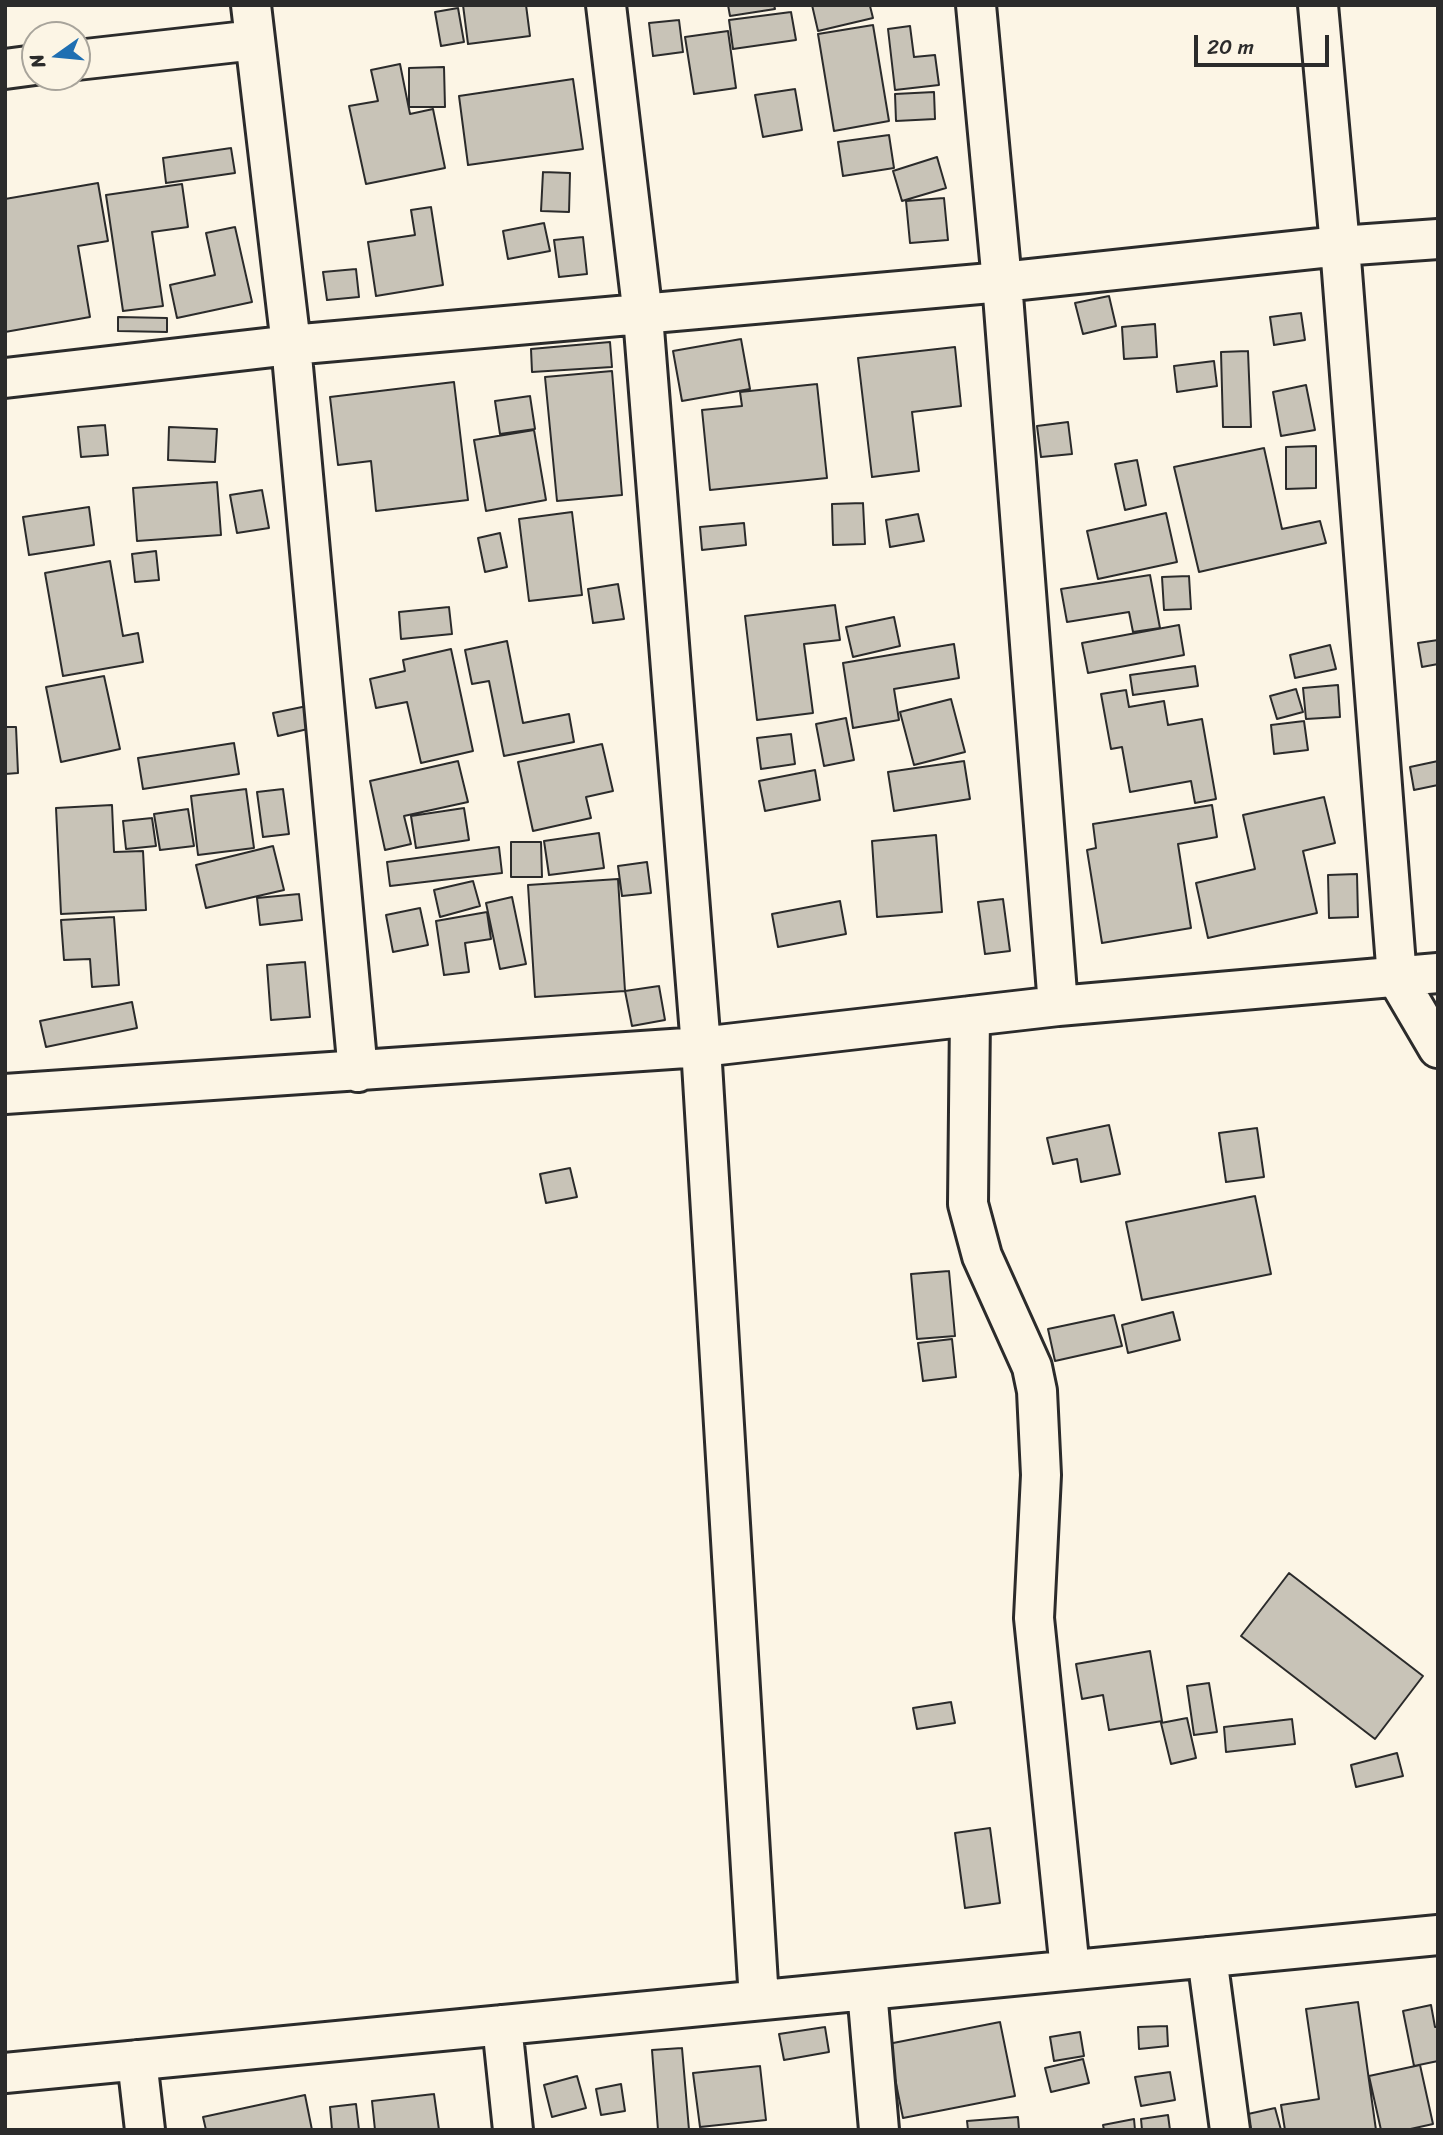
<!DOCTYPE html>
<style>
body{margin:0}
#map{position:relative;width:1443px;height:2135px;overflow:hidden;background:#fcf5e5;font-family:Sriracha,sans-serif}
canvas{display:block}
.frame{position:absolute;inset:0;border:7px solid #2b2b2b;pointer-events:none}
.north{position:absolute;left:21px;top:21px;width:70px;height:70px;box-sizing:border-box;background:#fcf5e5;border:2px solid #a8a49b;border-radius:50%;rotate:255deg;font-size:19px;font-weight:700;line-height:28px;text-align:center;color:#2b2b2b}
.north::after{content:'';display:block;margin:auto;width:24px;height:32px;background:#1f6fb2;clip-path:polygon(50% 0,100% 100%,50% 72%,0 100%)}
.scale{position:absolute;left:1194px;top:35px;width:135px;height:32px;box-sizing:border-box;border:4px solid #2b2b2b;border-top:0;padding-left:9px;font-size:21px;line-height:24px;white-space:nowrap;color:#2b2b2b;-webkit-text-stroke:5px #fcf5e5;paint-order:stroke}
</style>
<div id="map">
<canvas width="1443" height="2135"></canvas>
<div class="frame"></div>
<div class="north">N</div>
<div class="scale">20 m</div>
</div>
<script>
const ctx = document.querySelector('canvas').getContext('2d');
ctx.lineJoin = 'round';
function fillPath(path, color) {
  ctx.fillStyle = color;
  ctx.fill(path, 'evenodd');
}
function toPath(rows) {
  const path = new Path2D();
  for (const r of rows) {
    path.moveTo(r[0], r[1]);
    for (let i = 2; i < r.length; i += 2) path.lineTo(r[i], r[i + 1]);
  }
  return path;
}
function trace(path, color, width, dash) {
  ctx.strokeStyle = color;
  ctx.lineWidth = width;
  ctx.lineCap = dash ? 'butt' : 'round';
  ctx.setLineDash(dash || []);
  ctx.stroke(path);
}
const building = toPath([
 [463,5,526,5,530,36,468,44,463,5],
 [728,5,774,5,775,9,730,16,728,5],
 [812,5,874,5,870,6,873,18,818,31,812,5],
 [458,8,464,42,441,46,435,12,458,8],
 [791,12,796,40,733,49,729,20,791,12],
 [679,20,683,52,653,56,649,23,679,20],
 [873,25,889,121,834,131,818,34,873,25],
 [910,26,914,57,935,55,939,85,895,90,888,29,910,26],
 [728,31,736,88,694,94,685,37,728,31],
 [400,64,410,114,433,109,445,168,366,184,349,106,378,101,371,70,400,64],
 [444,67,445,107,409,107,409,68,444,67],
 [573,79,583,149,468,165,459,96,573,79],
 [795,89,802,130,763,137,755,95,795,89],
 [934,92,935,119,896,121,895,94,934,92],
 [889,135,894,168,843,176,838,142,889,135],
 [231,148,235,173,166,183,163,158,231,148],
 [937,157,946,188,902,201,893,171,937,157],
 [543,172,570,173,569,212,541,211,543,172],
 [98,183,108,241,78,246,90,317,5,332,5,199,98,183],
 [182,184,188,227,152,232,163,306,123,311,106,195,182,184],
 [944,198,948,240,910,243,906,201,944,198],
 [431,207,443,285,376,296,368,242,415,235,411,210,431,207],
 [544,223,550,251,508,259,503,231,544,223],
 [235,227,252,302,177,318,170,285,215,275,206,233,235,227],
 [583,237,587,274,559,277,554,240,583,237],
 [356,269,359,297,327,300,323,272,356,269],
 [1109,296,1116,326,1083,334,1075,303,1109,296],
 [1301,313,1305,340,1274,345,1270,317,1301,313],
 [118,317,167,318,167,332,118,331,118,317],
 [1155,324,1157,357,1124,359,1122,327,1155,324],
 [741,339,750,389,682,401,673,351,741,339],
 [610,342,612,367,532,372,531,349,610,342],
 [955,347,961,406,912,412,919,471,872,477,858,358,955,347],
 [1248,351,1251,427,1223,427,1221,352,1248,351],
 [1214,361,1217,386,1177,392,1174,366,1214,361],
 [612,371,622,495,557,501,545,377,612,371],
 [454,382,468,500,376,511,371,461,338,465,330,397,454,382],
 [817,384,827,478,710,490,702,410,742,406,740,392,817,384],
 [1306,385,1315,430,1281,436,1273,392,1306,385],
 [530,396,535,429,500,434,495,401,530,396],
 [1068,422,1072,454,1041,457,1037,426,1068,422],
 [105,425,108,455,81,457,78,427,105,425],
 [169,427,217,429,215,462,168,460,169,427],
 [534,430,546,500,486,511,474,440,534,430],
 [1316,446,1316,488,1286,489,1286,447,1316,446],
 [1264,448,1282,529,1320,521,1326,543,1199,572,1174,467,1264,448],
 [1137,460,1146,505,1125,510,1115,464,1137,460],
 [217,482,221,535,137,541,133,488,217,482],
 [262,490,269,528,237,533,230,495,262,490],
 [863,503,865,544,833,545,832,504,863,503],
 [89,507,94,545,29,555,23,517,89,507],
 [572,512,582,595,529,601,519,519,572,512],
 [1166,513,1177,562,1098,579,1087,531,1166,513],
 [918,514,924,541,890,547,886,520,918,514],
 [744,523,746,545,702,550,700,527,744,523],
 [500,533,507,567,485,572,478,538,500,533],
 [156,551,159,580,135,582,132,554,156,551],
 [110,561,123,636,138,633,143,662,63,676,45,573,110,561],
 [1150,575,1160,628,1133,632,1129,612,1067,622,1061,589,1150,575],
 [1189,576,1191,609,1164,610,1162,577,1189,576],
 [618,584,624,619,593,623,588,589,618,584],
 [835,605,840,640,804,644,813,713,757,720,745,616,835,605],
 [449,607,452,634,401,639,399,612,449,607],
 [894,617,900,646,853,657,846,627,894,617],
 [1179,625,1184,655,1088,673,1082,643,1179,625],
 [1438,640,1438,664,1422,667,1418,643,1438,640],
 [507,641,523,723,569,714,574,742,504,756,489,681,472,684,465,650,507,641],
 [954,644,959,678,894,689,899,720,853,728,843,663,954,644],
 [1330,645,1336,669,1295,678,1290,655,1330,645],
 [451,649,473,751,421,763,407,702,376,708,370,679,405,671,403,660,451,649],
 [1195,666,1198,686,1133,695,1130,675,1195,666],
 [104,676,120,749,61,762,46,687,104,676],
 [1338,685,1340,717,1306,719,1303,688,1338,685],
 [1296,689,1303,712,1277,719,1270,696,1296,689],
 [1126,690,1129,707,1164,701,1168,725,1202,719,1216,799,1195,803,1191,781,1130,792,1122,747,1111,749,1101,694,1126,690],
 [951,699,965,752,914,765,900,712,951,699],
 [307,706,312,728,278,736,273,713,307,706],
 [846,718,854,760,824,766,816,724,846,718],
 [1304,721,1308,750,1274,754,1271,725,1304,721],
 [5,727,16,727,18,773,5,774,5,727],
 [791,734,795,764,761,769,757,738,791,734],
 [234,743,239,774,143,789,138,758,234,743],
 [602,744,613,791,586,797,591,818,533,831,518,762,602,744],
 [458,761,468,802,404,816,411,844,385,850,370,781,458,761],
 [964,761,970,799,894,811,888,772,964,761],
 [1438,761,1438,785,1414,790,1410,767,1438,761],
 [815,770,820,800,765,811,759,781,815,770],
 [246,789,254,848,198,855,191,796,246,789],
 [283,789,289,834,263,837,257,792,283,789],
 [1324,797,1335,843,1303,851,1317,913,1208,938,1196,883,1255,869,1243,815,1324,797],
 [112,805,114,852,143,851,146,910,61,914,56,808,112,805],
 [1212,805,1217,837,1178,844,1191,928,1102,943,1087,850,1096,848,1093,824,1212,805],
 [464,808,469,840,416,848,411,816,464,808],
 [188,809,194,846,160,850,154,814,188,809],
 [152,818,156,846,126,849,123,821,152,818],
 [599,833,604,868,549,875,544,841,599,833],
 [936,835,942,912,877,917,872,841,936,835],
 [511,842,541,842,542,877,511,877,511,842],
 [273,846,284,890,206,908,196,865,273,846],
 [499,847,502,873,390,886,387,862,499,847],
 [647,862,651,893,622,896,618,866,647,862],
 [1357,874,1358,917,1329,918,1328,875,1357,874],
 [618,879,625,991,535,997,528,885,618,879],
 [473,881,480,906,440,917,434,890,473,881],
 [299,894,302,920,260,925,257,898,299,894],
 [512,897,526,964,500,969,486,903,512,897],
 [1003,899,1010,951,985,954,978,902,1003,899],
 [840,901,846,934,778,947,772,914,840,901],
 [420,908,428,945,393,952,386,915,420,908],
 [487,912,491,939,465,943,469,972,444,975,436,921,487,912],
 [114,917,119,985,92,987,90,959,64,960,61,920,114,917],
 [305,962,310,1017,271,1020,267,965,305,962],
 [659,986,665,1020,632,1026,625,991,659,986],
 [132,1002,137,1028,46,1047,40,1021,132,1002],
 [1109,1125,1120,1174,1081,1182,1077,1159,1053,1164,1047,1138,1109,1125],
 [1257,1128,1264,1177,1226,1182,1219,1133,1257,1128],
 [570,1168,577,1197,546,1203,540,1174,570,1168],
 [1255,1196,1271,1274,1142,1300,1126,1222,1255,1196],
 [949,1271,955,1336,917,1339,911,1274,949,1271],
 [1173,1312,1180,1340,1128,1353,1122,1325,1173,1312],
 [1114,1315,1122,1346,1055,1361,1048,1329,1114,1315],
 [952,1339,956,1377,923,1381,918,1343,952,1339],
 [1289,1573,1423,1676,1375,1739,1241,1636,1289,1573],
 [1150,1651,1162,1721,1109,1730,1103,1695,1082,1699,1076,1664,1150,1651],
 [1209,1683,1217,1732,1194,1735,1187,1686,1209,1683],
 [951,1702,955,1723,917,1729,913,1708,951,1702],
 [1187,1718,1196,1758,1171,1764,1161,1723,1187,1718],
 [1292,1719,1295,1744,1226,1752,1224,1727,1292,1719],
 [1397,1753,1403,1776,1356,1787,1351,1765,1397,1753],
 [990,1828,1000,1903,965,1908,955,1833,990,1828],
 [1358,2002,1376,2130,1285,2130,1281,2105,1319,2099,1306,2009,1358,2002],
 [1431,2005,1435,2027,1438,2027,1438,2061,1414,2066,1403,2011,1431,2005],
 [1000,2022,1015,2096,903,2118,888,2044,1000,2022],
 [1167,2026,1168,2046,1139,2049,1138,2027,1167,2026],
 [825,2027,829,2052,784,2060,779,2034,825,2027],
 [1080,2032,1084,2056,1054,2061,1050,2037,1080,2032],
 [682,2048,689,2130,658,2130,652,2050,682,2048],
 [1083,2059,1089,2083,1051,2092,1045,2068,1083,2059],
 [1420,2065,1433,2124,1406,2130,1381,2130,1369,2076,1420,2065],
 [760,2066,766,2120,700,2127,693,2073,760,2066],
 [1170,2072,1175,2100,1141,2106,1135,2077,1170,2072],
 [577,2076,586,2108,552,2117,544,2085,577,2076],
 [621,2084,625,2111,601,2115,596,2089,621,2084],
 [434,2094,439,2130,375,2130,372,2101,434,2094],
 [305,2095,312,2130,206,2130,203,2117,305,2095],
 [356,2104,359,2130,332,2130,330,2107,356,2104],
 [1275,2108,1281,2130,1251,2130,1248,2114,1275,2108],
 [1168,2115,1170,2130,1142,2130,1141,2119,1168,2115],
 [1018,2117,1019,2130,968,2130,967,2121,1018,2117],
 [1134,2119,1135,2130,1104,2130,1103,2125,1134,2119]
]);
const street = toPath([
 [251,5,291,345,358,1072],
 [606,5,643,316,701,1047,759,2000],
 [976,5,1002,282,1058,1006],
 [1318,5,1340,246,1397,978,1438,1048],
 [77,60,255,40],
 [5,69,35,65],
 [5,378,291,345,1002,282,1340,246,1438,239],
 [970,1016,968,1204,982,1256,1032,1367,1037,1391,1041,1475,1034,1618,1070,1970],
 [5,1094,701,1047,1058,1006,1438,973],
 [1207,1957,1230,2130],
 [867,1990,879,2130],
 [502,2025,513,2130],
 [137,2060,145,2130],
 [5,2073,1438,1935]
]);
fillPath(building, '#c8c3b7');
trace(building, '#2b2b2b', 2);
trace(street, '#2b2b2b', 44);
trace(street, '#fcf5e5', 38);
</script>
